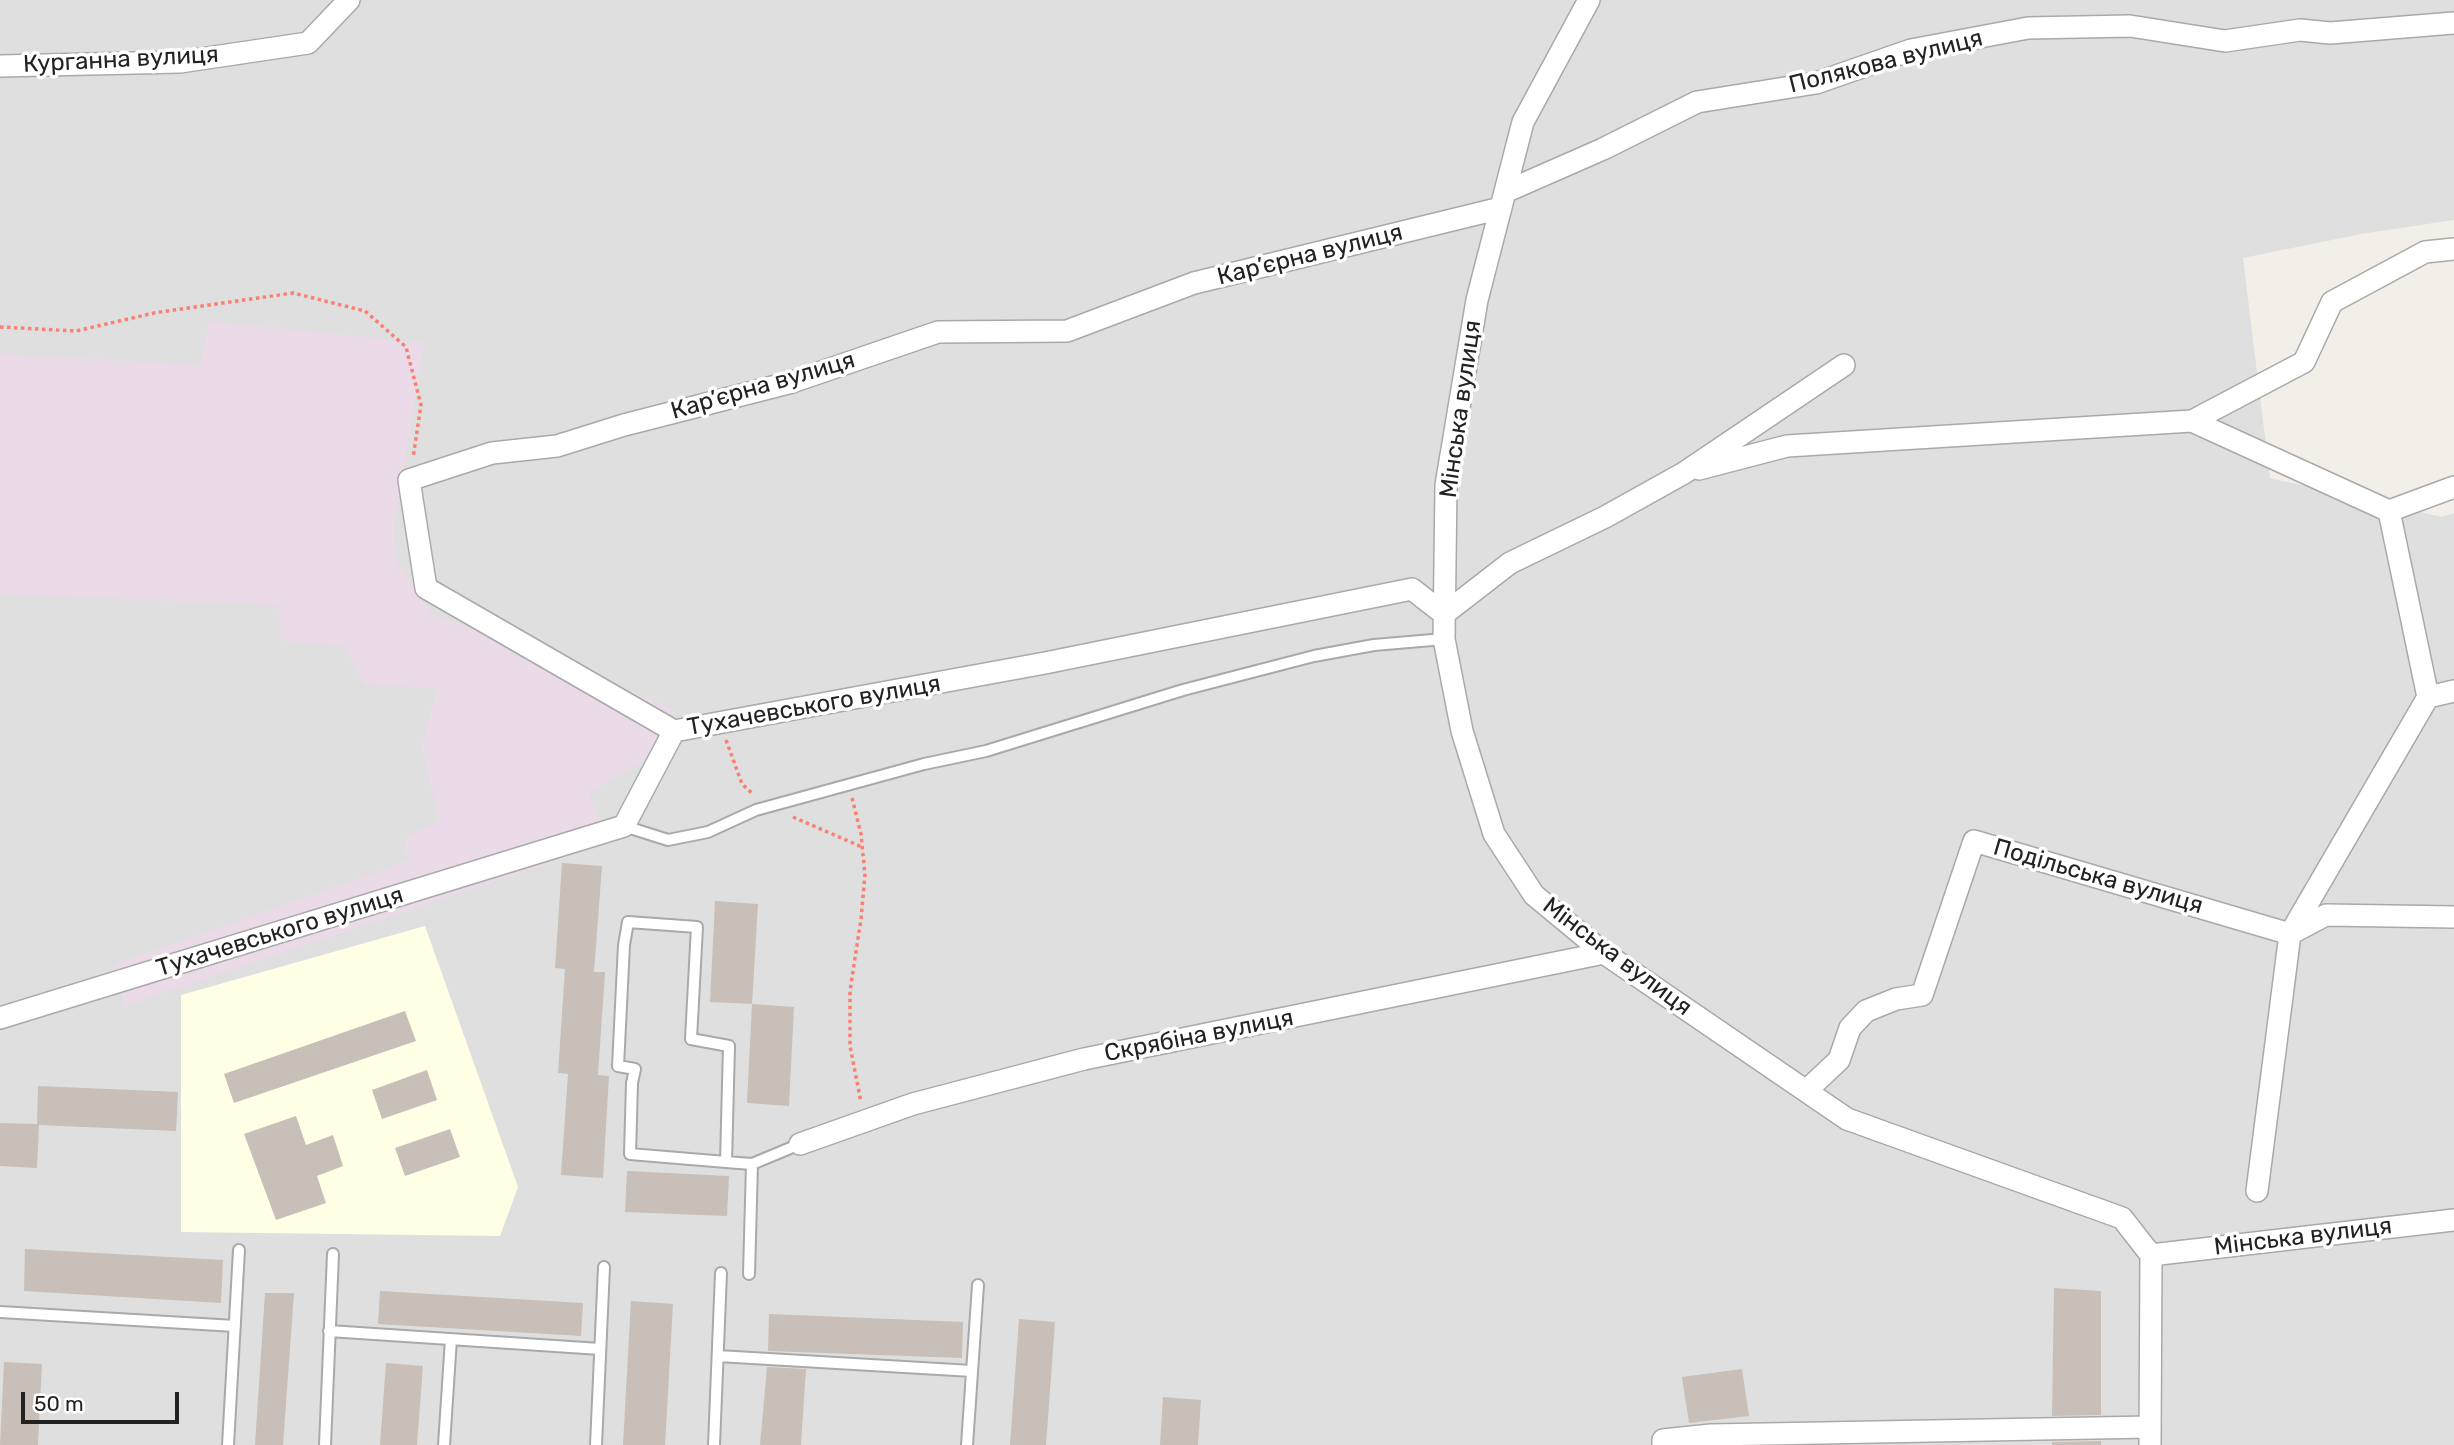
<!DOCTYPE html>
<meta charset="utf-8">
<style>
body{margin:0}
#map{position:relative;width:2454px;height:1445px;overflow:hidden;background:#f2efe9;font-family:Rubik,sans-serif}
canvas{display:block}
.scale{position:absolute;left:21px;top:1392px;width:158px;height:32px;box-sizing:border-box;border:4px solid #222;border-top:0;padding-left:9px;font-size:21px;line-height:24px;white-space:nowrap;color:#222;-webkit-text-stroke:5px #fff;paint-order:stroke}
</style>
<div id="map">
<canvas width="2454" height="1445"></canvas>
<div class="scale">50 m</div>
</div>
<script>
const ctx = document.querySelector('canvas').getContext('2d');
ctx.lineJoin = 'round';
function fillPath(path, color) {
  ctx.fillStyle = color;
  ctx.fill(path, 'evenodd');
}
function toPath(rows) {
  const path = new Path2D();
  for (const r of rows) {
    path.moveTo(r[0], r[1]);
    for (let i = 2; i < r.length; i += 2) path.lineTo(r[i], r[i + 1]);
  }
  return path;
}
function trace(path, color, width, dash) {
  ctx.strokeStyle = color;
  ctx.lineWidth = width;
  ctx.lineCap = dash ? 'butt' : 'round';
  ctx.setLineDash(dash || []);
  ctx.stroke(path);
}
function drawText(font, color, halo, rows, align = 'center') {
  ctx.font = font + ' Rubik,sans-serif';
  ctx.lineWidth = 7;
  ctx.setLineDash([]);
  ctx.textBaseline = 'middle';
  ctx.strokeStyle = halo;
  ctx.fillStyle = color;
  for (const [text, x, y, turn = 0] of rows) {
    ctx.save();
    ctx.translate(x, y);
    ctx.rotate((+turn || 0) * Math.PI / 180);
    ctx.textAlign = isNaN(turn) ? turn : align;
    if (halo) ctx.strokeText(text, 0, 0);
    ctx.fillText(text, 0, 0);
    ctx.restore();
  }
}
const residential = toPath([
 [0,0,2454,0,2454,220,2361,234,2243,258,2270,478,2442,517,2454,513,2454,1445,0,1445]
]);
const industrial = toPath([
 [210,321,424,343,393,531,398,565,431,613,673,709,643,761,589,793,605,844,126,1006,113,965,408,861,405,838,439,821,422,747,437,688,365,684,344,646,281,641,279,605,0,594,0,354,200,365]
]);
const education = toPath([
 [425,926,518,1187,500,1236,181,1232,181,995]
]);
const building = toPath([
 [562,863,602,866,594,972,605,972,598,1075,609,1076,603,1178,561,1175,568,1074,558,1073,565,969,555,968],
 [715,901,758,904,752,1004,710,1002],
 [752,1004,794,1007,789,1106,747,1103],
 [405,1011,416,1041,234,1103,224,1074],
 [427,1070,437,1100,382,1119,372,1090],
 [38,1086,178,1092,176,1131,39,1125,37,1168,0,1166,0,1123,37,1124],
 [296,1116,306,1145,333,1135,343,1166,317,1176,326,1203,276,1220,244,1134],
 [450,1129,460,1157,405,1176,395,1148],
 [627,1171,729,1176,727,1216,625,1212],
 [25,1249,223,1260,221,1303,24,1291],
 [2054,1288,2101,1291,2101,1415,2052,1416],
 [380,1291,583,1303,581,1336,378,1324],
 [265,1293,294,1293,283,1445,255,1445],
 [631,1301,673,1304,665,1445,623,1445],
 [769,1314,963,1322,962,1358,768,1351],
 [1019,1319,1055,1322,1046,1445,1010,1445],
 [4,1362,42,1364,38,1445,0,1445],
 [386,1363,423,1366,417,1445,380,1445],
 [767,1367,806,1369,801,1445,760,1445],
 [1742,1369,1749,1416,1689,1423,1682,1377],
 [1163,1397,1201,1400,1198,1445,1160,1445],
 [2101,1441,2101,1445,2052,1445,2052,1442]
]);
const path = toPath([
 [0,327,76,331,154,313,293,293,365,311,406,347,421,405,413,458],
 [726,740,742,784,754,795],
 [852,798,861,834,865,875,861,919,850,991,850,1046,861,1102],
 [793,817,862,847]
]);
const lane = toPath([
 [624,826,668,840,708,832,756,810,924,764,986,751,1183,690,1314,656,1374,645,1444,639],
 [726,1162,729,1046,691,1039,697,927,628,922,624,945,618,1066,635,1069,632,1083,630,1154,726,1162,752,1164],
 [749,1274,752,1164,800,1144],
 [0,1312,235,1326],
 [329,1331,600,1349],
 [718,1356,972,1371],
 [228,1445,239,1250],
 [325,1445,333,1254],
 [444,1445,451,1339],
 [596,1445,604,1267],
 [714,1445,721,1273],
 [967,1445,978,1285]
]);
const street = toPath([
 [1589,0,1523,122,1477,300,1446,485,1444,639,1462,731,1494,834,1534,895,1604,953,1847,1119,2122,1218,2151,1255,2150,1445],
 [0,66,180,62,308,43,349,0],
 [1505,192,1603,149,1697,102,1816,83,1911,50,2028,28,2130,26,2225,41,2300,30,2330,33,2454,23],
 [2192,421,2304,362,2332,302,2425,252,2454,249],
 [1699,469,1787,446,2192,421,2389,511,2428,697,2290,934,2257,1191],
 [2389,511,2454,487],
 [2428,697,2454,691],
 [674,731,426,588,409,480,492,453,557,446,624,425,792,382,938,332,1067,331,1194,283,1501,208],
 [0,1018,624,826,674,731,1045,663,1412,589,1444,614,1510,563,1605,517,1684,473,1844,365],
 [1806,1091,1839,1060,1850,1028,1866,1011,1896,999,1922,995,1974,841,2290,934,2326,915,2454,917],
 [800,1144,913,1104,1084,1059,1604,953],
 [2151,1255,2454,1220],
 [1663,1445,1663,1440,1711,1435,2150,1427]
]);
const streetNames = [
 ["Курганна вулиця",121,60,-3],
 ["Полякова вулиця",1886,62,-14],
 ["Кар’єрна вулиця",1310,255,-14],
 ["Кар’єрна вулиця",763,386,-16],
 ["Мінська вулиця",1461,409,-82],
 ["Тухачевського вулиця",814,706,-10],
 ["Подільська вулиця",2098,877,16],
 ["Тухачевського вулиця",280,932,-17],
 ["Мінська вулиця",1617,957,37],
 ["Скрябіна вулиця",1199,1036,-11],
 ["Мінська вулиця",2303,1237,-7]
];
fillPath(residential, '#e0dfdf');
fillPath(industrial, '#ebdbe8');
fillPath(education, '#ffffe5');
fillPath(building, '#c7bfb8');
trace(lane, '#a9a9a9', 14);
trace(street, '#a9a9a9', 24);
trace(path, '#fa8072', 3.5, [3.5, 3.5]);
trace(lane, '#fff', 10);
trace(street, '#fff', 21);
drawText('24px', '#222', '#fff', streetNames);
</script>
